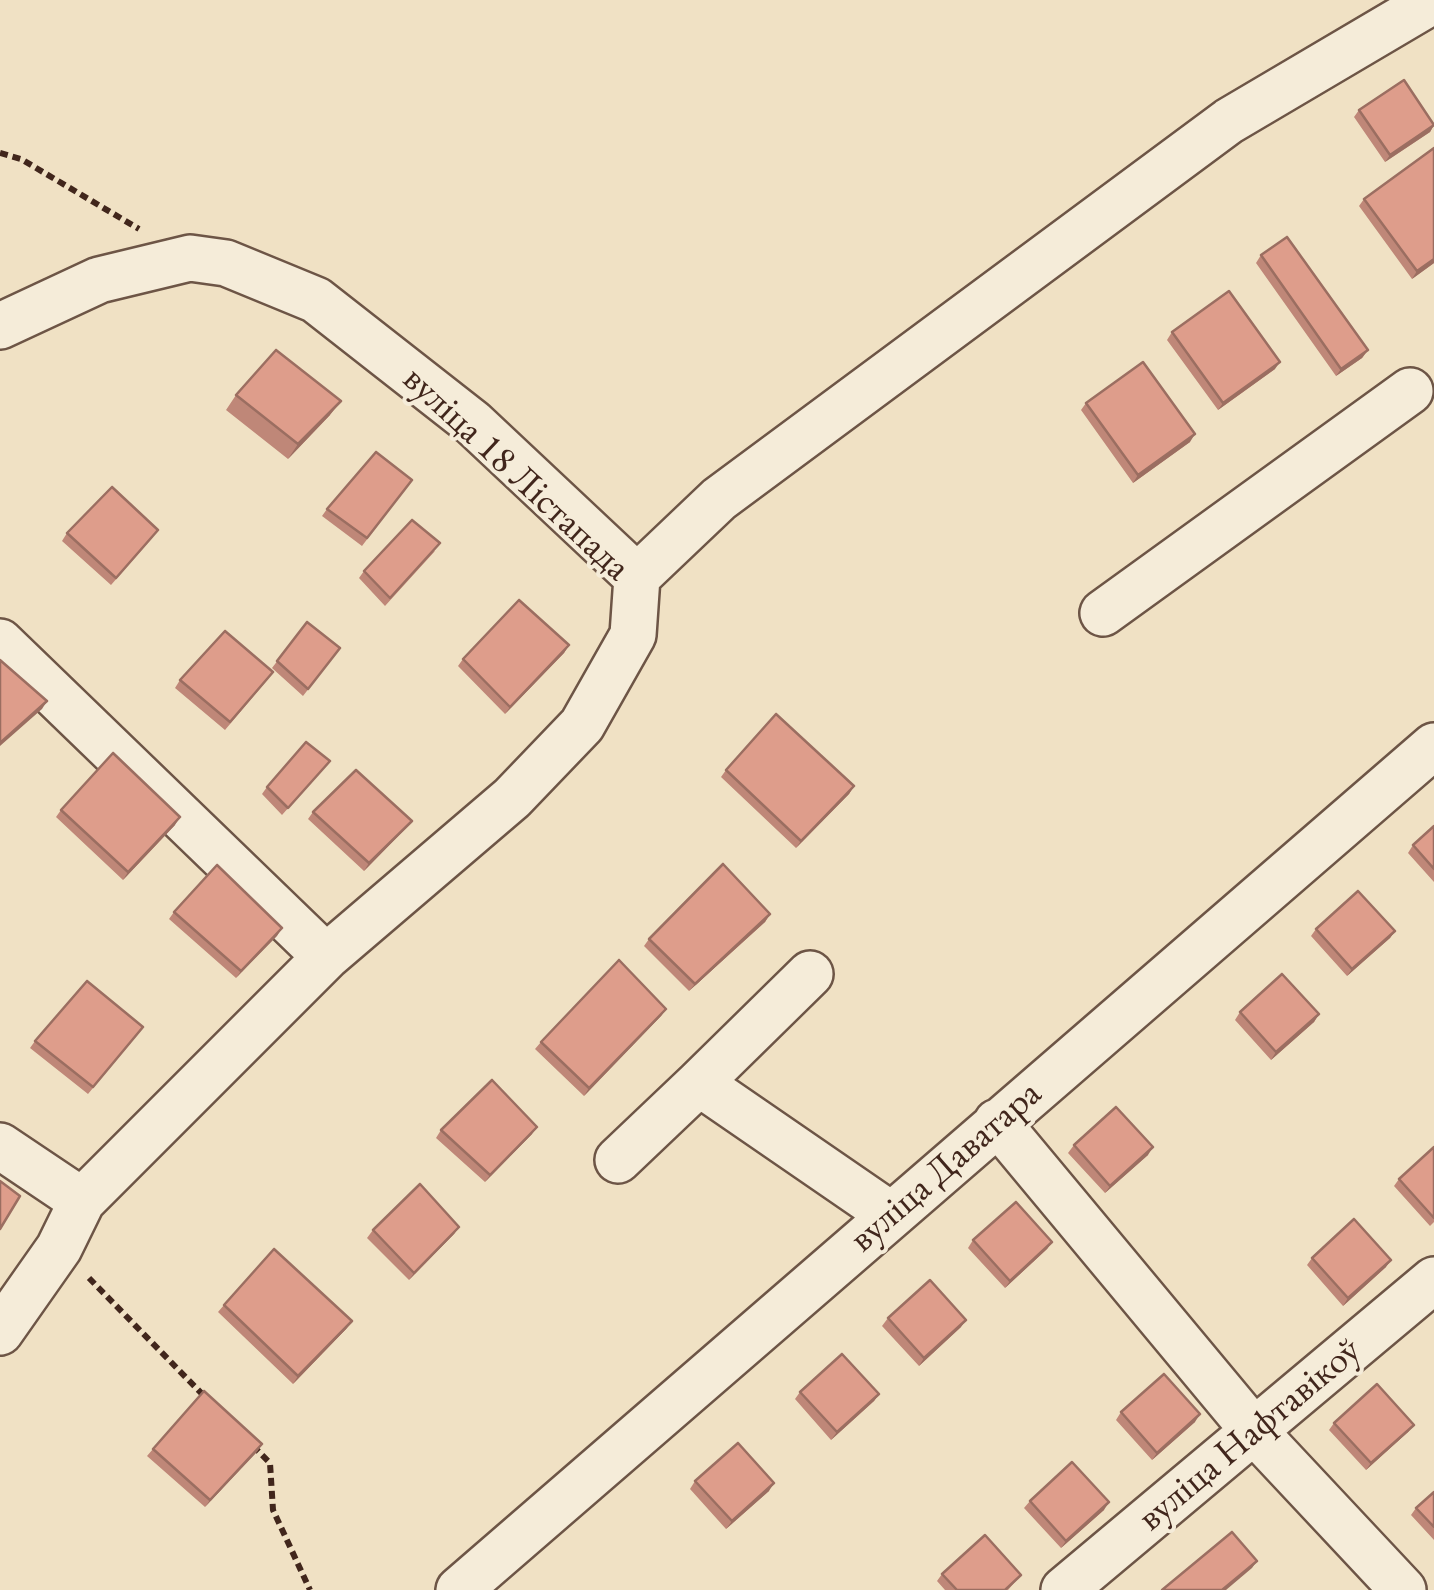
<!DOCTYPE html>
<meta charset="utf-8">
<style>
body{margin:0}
canvas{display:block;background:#f0e1c4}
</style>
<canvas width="1434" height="1590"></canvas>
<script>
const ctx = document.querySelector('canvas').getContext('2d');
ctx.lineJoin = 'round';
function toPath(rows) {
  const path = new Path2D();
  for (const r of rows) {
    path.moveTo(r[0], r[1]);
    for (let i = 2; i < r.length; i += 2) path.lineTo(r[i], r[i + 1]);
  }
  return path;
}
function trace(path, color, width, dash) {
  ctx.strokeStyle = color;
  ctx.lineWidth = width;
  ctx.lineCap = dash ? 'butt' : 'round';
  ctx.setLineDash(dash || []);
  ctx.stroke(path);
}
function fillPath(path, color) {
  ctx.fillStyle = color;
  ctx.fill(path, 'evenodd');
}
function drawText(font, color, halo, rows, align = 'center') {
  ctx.font = font + ' "EB Garamond",serif';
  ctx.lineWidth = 8;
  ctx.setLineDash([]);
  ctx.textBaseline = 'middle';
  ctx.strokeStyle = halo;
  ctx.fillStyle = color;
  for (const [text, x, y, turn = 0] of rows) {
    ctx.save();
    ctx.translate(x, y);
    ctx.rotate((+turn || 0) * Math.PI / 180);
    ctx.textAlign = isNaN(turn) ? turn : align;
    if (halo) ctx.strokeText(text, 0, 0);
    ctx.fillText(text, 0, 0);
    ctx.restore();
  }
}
const path = toPath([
 [0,153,21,159,139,229],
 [89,1278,206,1398],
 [253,1446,270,1463,273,1510,310,1590]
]);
const minor = toPath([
 [0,326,99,280,190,258,226,263,316,300,473,423,637,577],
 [637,577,719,499,1229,121,1434,0],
 [1103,613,1410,391],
 [0,642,326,957],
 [699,1083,810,974],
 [997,1122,1255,1432,1403,1590],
 [0,1146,82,1201],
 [618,1160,699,1083,891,1215],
 [0,1332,59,1248,82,1201,326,957,512,798,582,725,633,635,637,577],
 [459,1590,1434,746],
 [1064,1590,1434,1280]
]);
const wall = toPath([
 [1359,110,1434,125,1430,132,1385,162,1354,117],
 [1364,199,1434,263,1412,279,1359,206],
 [1261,255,1368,350,1362,358,1336,376,1256,263],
 [1172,332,1275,369,1218,410,1167,340],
 [236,395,330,415,288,459,226,410],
 [1086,403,1190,442,1133,483,1081,410],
 [412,480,362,546,322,516,327,509],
 [67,533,153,537,111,585,62,541],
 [435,551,385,606,359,578,364,571],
 [307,622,340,648,303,696,272,668],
 [569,645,564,653,505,714,458,666,463,659],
 [268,679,225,730,175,688,180,680],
 [330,761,282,815,262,794,267,787],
 [726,770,854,786,849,794,796,848,721,777],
 [61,810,175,825,123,880,56,817],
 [313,812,406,828,364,871,308,819],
 [1434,826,1434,882,1408,853,1413,845],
 [174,912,282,928,236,978,169,919],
 [770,914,765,922,689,991,644,946,649,939],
 [1316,929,1395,931,1390,938,1347,976,1311,936],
 [666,1009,661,1016,584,1096,535,1049,541,1042],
 [1240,1012,1319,1014,1314,1022,1271,1060,1235,1020],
 [138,1034,88,1094,30,1048,35,1041],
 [441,1130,532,1134,485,1182,436,1138],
 [1074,1145,1148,1155,1105,1193,1068,1153],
 [1434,1147,1434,1222,1430,1226,1394,1186,1399,1179],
 [459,1227,454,1234,409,1280,367,1238,373,1230],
 [973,1240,1052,1242,1047,1249,1005,1288,968,1248],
 [1312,1258,1386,1267,1343,1306,1307,1265],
 [224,1305,352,1321,346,1329,293,1384,218,1312],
 [888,1318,961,1327,919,1366,882,1326],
 [800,1392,879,1394,874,1401,831,1440,795,1399],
 [1121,1412,1195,1422,1152,1460,1116,1420],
 [1334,1423,1414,1425,1408,1432,1366,1470,1329,1430],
 [262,1444,205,1507,147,1456,153,1449],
 [695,1481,769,1491,726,1529,690,1489],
 [1434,1492,1434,1540,1411,1515,1416,1508],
 [1030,1501,1104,1510,1061,1548,1024,1508],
 [942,1574,1021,1575,1008,1590,945,1590,937,1581]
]);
const shadedWall = toPath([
 [1434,125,1430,132,1385,162,1390,155],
 [1434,259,1434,263,1412,279,1417,271],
 [1368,350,1362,358,1336,376,1341,369],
 [1280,362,1275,369,1218,410,1223,403],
 [341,401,330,415,288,459,298,444],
 [1195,434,1190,442,1133,483,1138,475],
 [569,645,564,653,505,714,510,707],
 [47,701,42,709,0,746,0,743],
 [854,786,849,794,796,848,801,841],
 [180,817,175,825,123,880,128,872],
 [412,821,406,828,364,871,369,863],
 [770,914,765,922,689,991,695,984],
 [282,928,277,936,236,978,241,971],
 [1395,931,1390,938,1347,976,1352,969],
 [666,1009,661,1016,584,1096,589,1088],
 [1319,1014,1314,1022,1271,1060,1276,1052],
 [537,1127,532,1134,485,1182,490,1175],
 [1153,1147,1148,1155,1105,1193,1110,1186],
 [459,1227,454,1234,409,1280,414,1273],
 [1052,1242,1047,1249,1005,1288,1010,1281],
 [1391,1260,1386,1267,1343,1306,1348,1298],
 [966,1320,961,1327,919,1366,924,1358],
 [352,1321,346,1329,293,1384,298,1376],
 [879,1394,874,1401,831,1440,837,1432],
 [1200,1414,1195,1422,1152,1460,1157,1453],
 [1414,1425,1408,1432,1366,1470,1371,1463],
 [262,1444,257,1452,205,1507,210,1500],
 [774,1483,769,1491,726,1529,732,1521],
 [1109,1502,1104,1510,1061,1548,1066,1541],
 [1257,1561,1252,1568,1226,1590,1222,1590]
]);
const building = toPath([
 [1404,80,1434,125,1390,155,1359,110,1404,80],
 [1434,148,1434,259,1417,271,1364,199,1434,148],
 [1287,237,1368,350,1341,369,1261,255,1287,237],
 [1229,291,1280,362,1223,403,1172,332,1229,291],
 [276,350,341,401,298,444,236,395,276,350],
 [1143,362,1195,434,1138,475,1086,403,1143,362],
 [376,452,412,480,367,538,327,509,376,452],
 [112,487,158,530,116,578,67,533,112,487],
 [412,520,440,543,390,598,364,571,412,520],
 [519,600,569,645,510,707,463,659,519,600],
 [307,622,340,648,308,689,277,661,307,622],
 [225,631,273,672,230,722,180,680,225,631],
 [0,660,47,701,0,743,0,660],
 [776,714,854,786,801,841,726,770,776,714],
 [306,742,330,761,288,808,267,787,306,742],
 [113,753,180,817,128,872,61,810,113,753],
 [356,770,412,821,369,863,313,812,356,770],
 [1434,826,1434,869,1413,845,1434,826],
 [723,864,770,914,695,984,649,939,723,864],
 [217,865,282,928,241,971,174,912,217,865],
 [1358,891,1395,931,1352,969,1316,929,1358,891],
 [619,960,666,1009,589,1088,541,1042,619,960],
 [1282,974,1319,1014,1276,1052,1240,1012,1282,974],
 [87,981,143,1027,93,1087,35,1041,87,981],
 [492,1080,537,1127,490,1175,441,1130,492,1080],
 [1116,1107,1153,1147,1110,1186,1074,1145,1116,1107],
 [1434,1147,1434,1218,1399,1179,1434,1147],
 [0,1181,20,1196,0,1229,0,1181],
 [420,1184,459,1227,414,1273,373,1230,420,1184],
 [1016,1202,1052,1242,1010,1281,973,1240,1016,1202],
 [1354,1219,1391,1260,1348,1298,1312,1258,1354,1219],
 [274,1249,352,1321,298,1376,224,1305,274,1249],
 [930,1280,966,1320,924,1358,888,1318,930,1280],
 [842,1354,879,1394,837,1432,800,1392,842,1354],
 [1164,1374,1200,1414,1157,1453,1121,1412,1164,1374],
 [1377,1384,1414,1425,1371,1463,1334,1423,1377,1384],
 [204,1391,262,1444,210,1500,153,1449,204,1391],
 [738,1443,774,1483,732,1521,695,1481,738,1443],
 [1072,1462,1109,1502,1066,1541,1030,1501,1072,1462],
 [1434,1492,1434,1527,1416,1508,1434,1492],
 [1232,1532,1257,1561,1222,1590,1162,1590,1232,1532],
 [985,1535,1021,1575,1005,1590,957,1590,942,1574,985,1535]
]);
const streetNames = [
 ["вуліца 18 Лістапада",516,474,43],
 ["вуліца Даватара",946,1167,-41],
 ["вуліца Нафтавікоў",1250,1435,-40]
];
trace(minor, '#6d5546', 50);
trace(path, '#41261c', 6, [8, 5]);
trace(minor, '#f5ecd9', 45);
fillPath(wall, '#bf8778');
fillPath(shadedWall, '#9b6e61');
fillPath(building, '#de9d8b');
trace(building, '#9b6e61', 2.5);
drawText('38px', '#41261c', '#f5ecd9', streetNames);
</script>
